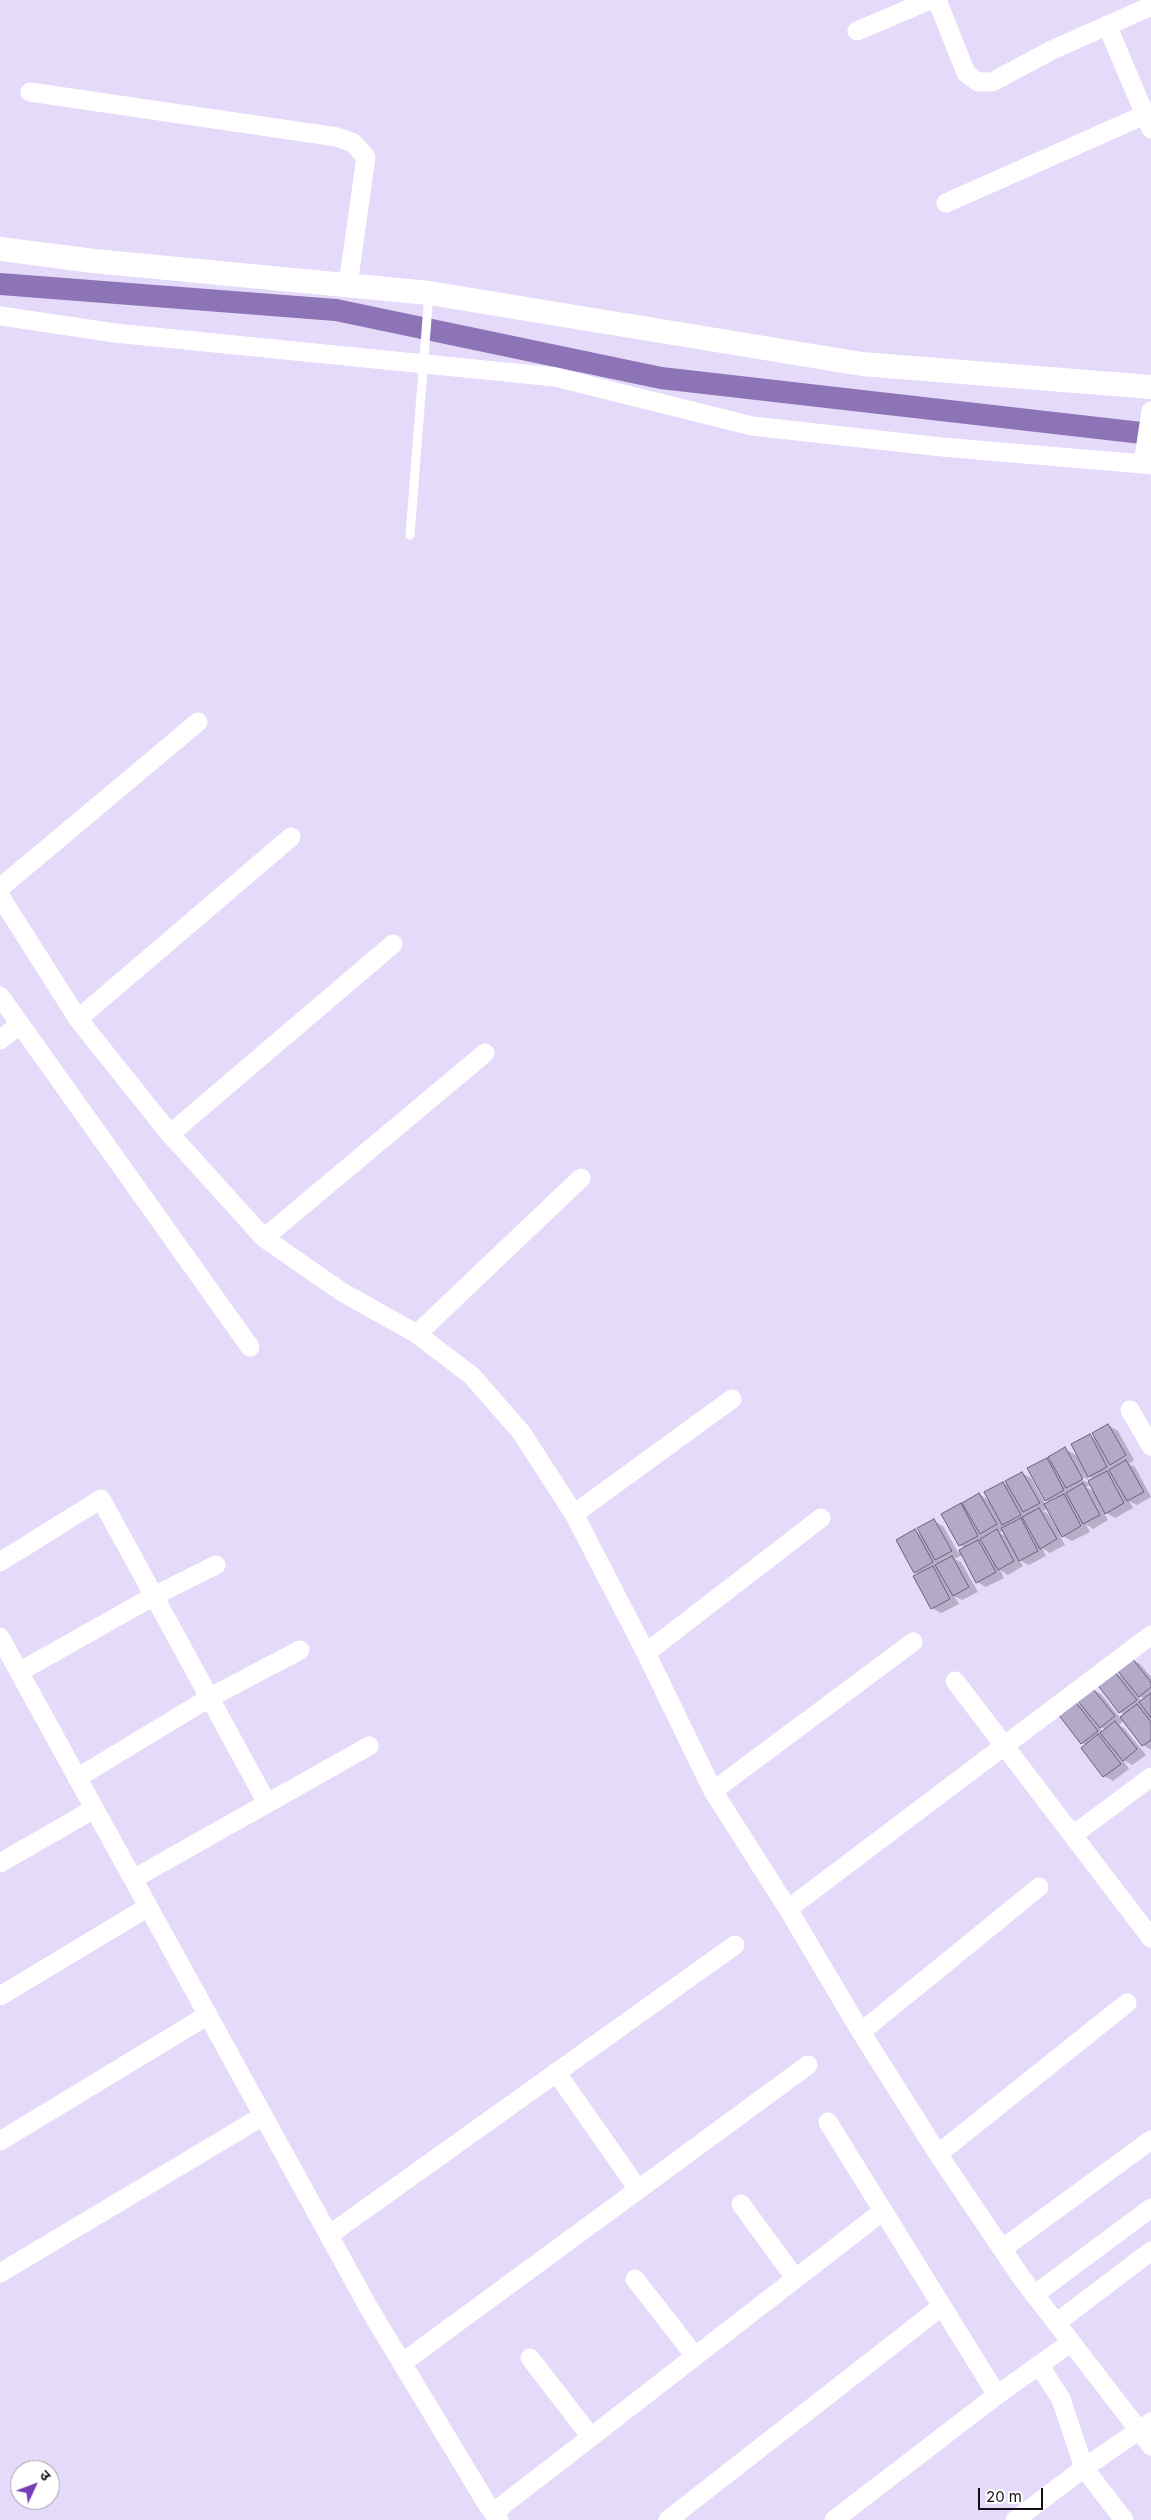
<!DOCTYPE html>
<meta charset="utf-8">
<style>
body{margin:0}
#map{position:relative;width:1151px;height:2520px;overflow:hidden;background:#e5dafa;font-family:Inter,"Noto Sans Devanagari",sans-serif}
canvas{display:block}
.north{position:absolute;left:10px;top:2460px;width:50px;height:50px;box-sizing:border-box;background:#fff;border:1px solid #a19fa4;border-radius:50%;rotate:47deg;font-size:14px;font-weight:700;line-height:20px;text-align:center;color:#14101b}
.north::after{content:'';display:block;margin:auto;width:18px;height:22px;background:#743fb6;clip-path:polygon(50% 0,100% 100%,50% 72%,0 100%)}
.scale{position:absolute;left:978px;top:2488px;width:65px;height:22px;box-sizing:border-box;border:2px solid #14101b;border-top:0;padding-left:6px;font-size:15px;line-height:18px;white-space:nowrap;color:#14101b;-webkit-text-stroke:4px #fff;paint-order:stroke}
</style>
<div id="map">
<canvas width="1151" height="2520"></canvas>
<div class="north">उ</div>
<div class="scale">20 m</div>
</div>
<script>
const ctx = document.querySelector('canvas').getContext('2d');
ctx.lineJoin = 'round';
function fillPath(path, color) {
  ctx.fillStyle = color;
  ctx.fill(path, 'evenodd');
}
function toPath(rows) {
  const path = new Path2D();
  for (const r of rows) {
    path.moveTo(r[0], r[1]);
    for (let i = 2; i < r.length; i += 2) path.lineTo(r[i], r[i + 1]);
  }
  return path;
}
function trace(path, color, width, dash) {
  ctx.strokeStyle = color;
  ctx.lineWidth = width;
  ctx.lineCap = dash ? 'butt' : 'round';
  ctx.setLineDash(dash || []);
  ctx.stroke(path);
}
const shadow = toPath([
 [1108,1425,1118,1431,1134,1460,1129,1464,1135,1467,1151,1497,1137,1505,1129,1501,1133,1508,1115,1518,1103,1511,1108,1520,1093,1529,1086,1524,1090,1532,1072,1541,1059,1534,1065,1545,1050,1553,1042,1548,1046,1556,1029,1565,1019,1560,1023,1566,1008,1575,1000,1570,1004,1578,986,1587,977,1582,962,1555,955,1559,961,1562,978,1592,962,1600,954,1596,959,1604,941,1613,932,1608,920,1574,915,1572,915,1531,922,1535,934,1521,943,1526,958,1552,965,1548,960,1545,961,1505,967,1509,979,1494,990,1501,1003,1483,1010,1487,1022,1473,1031,1478,1046,1505,1051,1502,1046,1500,1047,1459,1053,1463,1065,1449,1078,1456,1090,1436,1097,1440],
 [1078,1474,1090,1481,1086,1475,1094,1479,1090,1484,1077,1477],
 [1091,1484,1095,1492,1086,1487],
 [1048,1508,1058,1526,1056,1527,1048,1514,1043,1511],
 [1004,1530,1007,1537,1000,1533],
 [1131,1659,1140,1664,1151,1677,1151,1750,1143,1745,1124,1720,1119,1725,1124,1728,1146,1755,1132,1765,1122,1759,1129,1769,1113,1781,1104,1776,1086,1745,1082,1743,1076,1703,1085,1708,1092,1689,1101,1694,1120,1718,1125,1715,1120,1712,1114,1672,1124,1678],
 [1137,1695,1145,1699,1142,1702],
 [1098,1725,1106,1730,1103,1732]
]);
const canal = toPath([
 [0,284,336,310,661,378,1151,434]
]);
const building = toPath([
 [1108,1424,1126,1455,1110,1465,1092,1433,1108,1424],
 [1090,1434,1107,1467,1088,1477,1071,1444,1090,1434],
 [1065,1447,1083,1479,1066,1488,1048,1457,1065,1447],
 [1047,1458,1064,1490,1045,1501,1027,1468,1047,1458],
 [1126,1460,1144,1492,1127,1501,1109,1470,1126,1460],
 [1107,1471,1124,1503,1105,1514,1088,1481,1107,1471],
 [1022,1472,1040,1503,1023,1512,1005,1481,1022,1472],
 [1003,1482,1021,1515,1002,1525,984,1492,1003,1482],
 [1083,1483,1100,1515,1083,1524,1066,1493,1083,1483],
 [979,1493,997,1524,980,1534,962,1503,979,1493],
 [1064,1494,1081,1526,1062,1537,1044,1504,1064,1494],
 [961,1503,978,1536,959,1546,941,1514,961,1503],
 [1039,1508,1057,1539,1040,1549,1022,1517,1039,1508],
 [1021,1518,1038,1551,1019,1561,1001,1528,1021,1518],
 [934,1519,952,1551,935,1560,917,1528,934,1519],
 [915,1529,933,1562,914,1573,896,1540,915,1529],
 [997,1529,1014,1561,998,1570,980,1539,997,1529],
 [978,1540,996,1572,976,1583,959,1550,978,1540],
 [952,1556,969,1587,953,1596,935,1565,952,1556],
 [933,1566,950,1599,931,1609,913,1576,933,1566],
 [1131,1657,1151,1682,1151,1687,1139,1697,1116,1669,1131,1657],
 [1114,1671,1137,1700,1119,1713,1097,1684,1114,1671],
 [1092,1688,1115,1716,1100,1728,1077,1700,1092,1688],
 [1151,1693,1151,1718,1139,1702,1151,1693],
 [1075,1701,1098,1731,1081,1744,1058,1714,1075,1701],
 [1137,1704,1151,1722,1151,1740,1142,1746,1120,1717,1137,1704],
 [1115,1721,1137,1749,1123,1761,1100,1733,1115,1721],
 [1098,1734,1121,1764,1103,1777,1081,1748,1098,1734]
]);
const service = toPath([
 [410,535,429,293]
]);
const minor = toPath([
 [937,0,966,73,978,82,992,82,1052,50,1151,6],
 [1107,25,1151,129],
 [857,31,930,0],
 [30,92,337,137,353,143,366,157,348,285],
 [946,203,1151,112],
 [0,316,115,333,555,377,752,426,942,447,1143,464],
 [1151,411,1143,464,1151,465],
 [0,888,198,722],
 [0,896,78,1019,170,1134,264,1238,342,1292,417,1334,472,1376,521,1432,574,1514,646,1653,713,1791,788,1909,861,2032,938,2154,1021,2277,1151,2446],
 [0,996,250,1347],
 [78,1019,291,837],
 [0,1040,20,1024],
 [170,1134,393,944],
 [264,1238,485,1053],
 [417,1334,581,1178],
 [1130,1410,1151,1446],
 [574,1514,732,1399],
 [0,1562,101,1499,267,1803],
 [0,1637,370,2310,487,2504,499,2520],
 [646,1653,821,1518],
 [19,1672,154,1596,216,1565],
 [955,1681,1151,1938],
 [77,1778,209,1698,300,1650],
 [713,1791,913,1642],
 [1073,1835,1151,1777],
 [0,1863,94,1809],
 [133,1879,369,1746],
 [788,1909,1151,1635],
 [0,1996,148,1907],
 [861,2032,1039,1887],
 [556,2072,638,2189],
 [828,2122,997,2395],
 [0,2141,208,2015],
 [938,2154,1127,2003],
 [741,2204,795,2278],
 [329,2235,735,1945],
 [1002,2249,1151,2140],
 [0,2273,263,2116],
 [635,2279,695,2356],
 [1034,2295,1151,2208],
 [1056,2323,1151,2251],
 [530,2358,591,2437],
 [402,2363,808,2065],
 [1039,2365,1061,2399,1084,2468,1124,2520],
 [494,2512,883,2211],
 [668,2520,942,2306],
 [834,2520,997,2395,1070,2343],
 [1015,2520,1084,2468,1151,2422]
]);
const tertiary = toPath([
 [0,249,94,261,429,293,862,364,1151,387]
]);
fillPath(shadow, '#0003');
trace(canal, '#8d74b7', 22);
fillPath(building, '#b4aac8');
trace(building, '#6b617d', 1);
trace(service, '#fff', 9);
trace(minor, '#fff', 19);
trace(tertiary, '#fff', 24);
</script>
